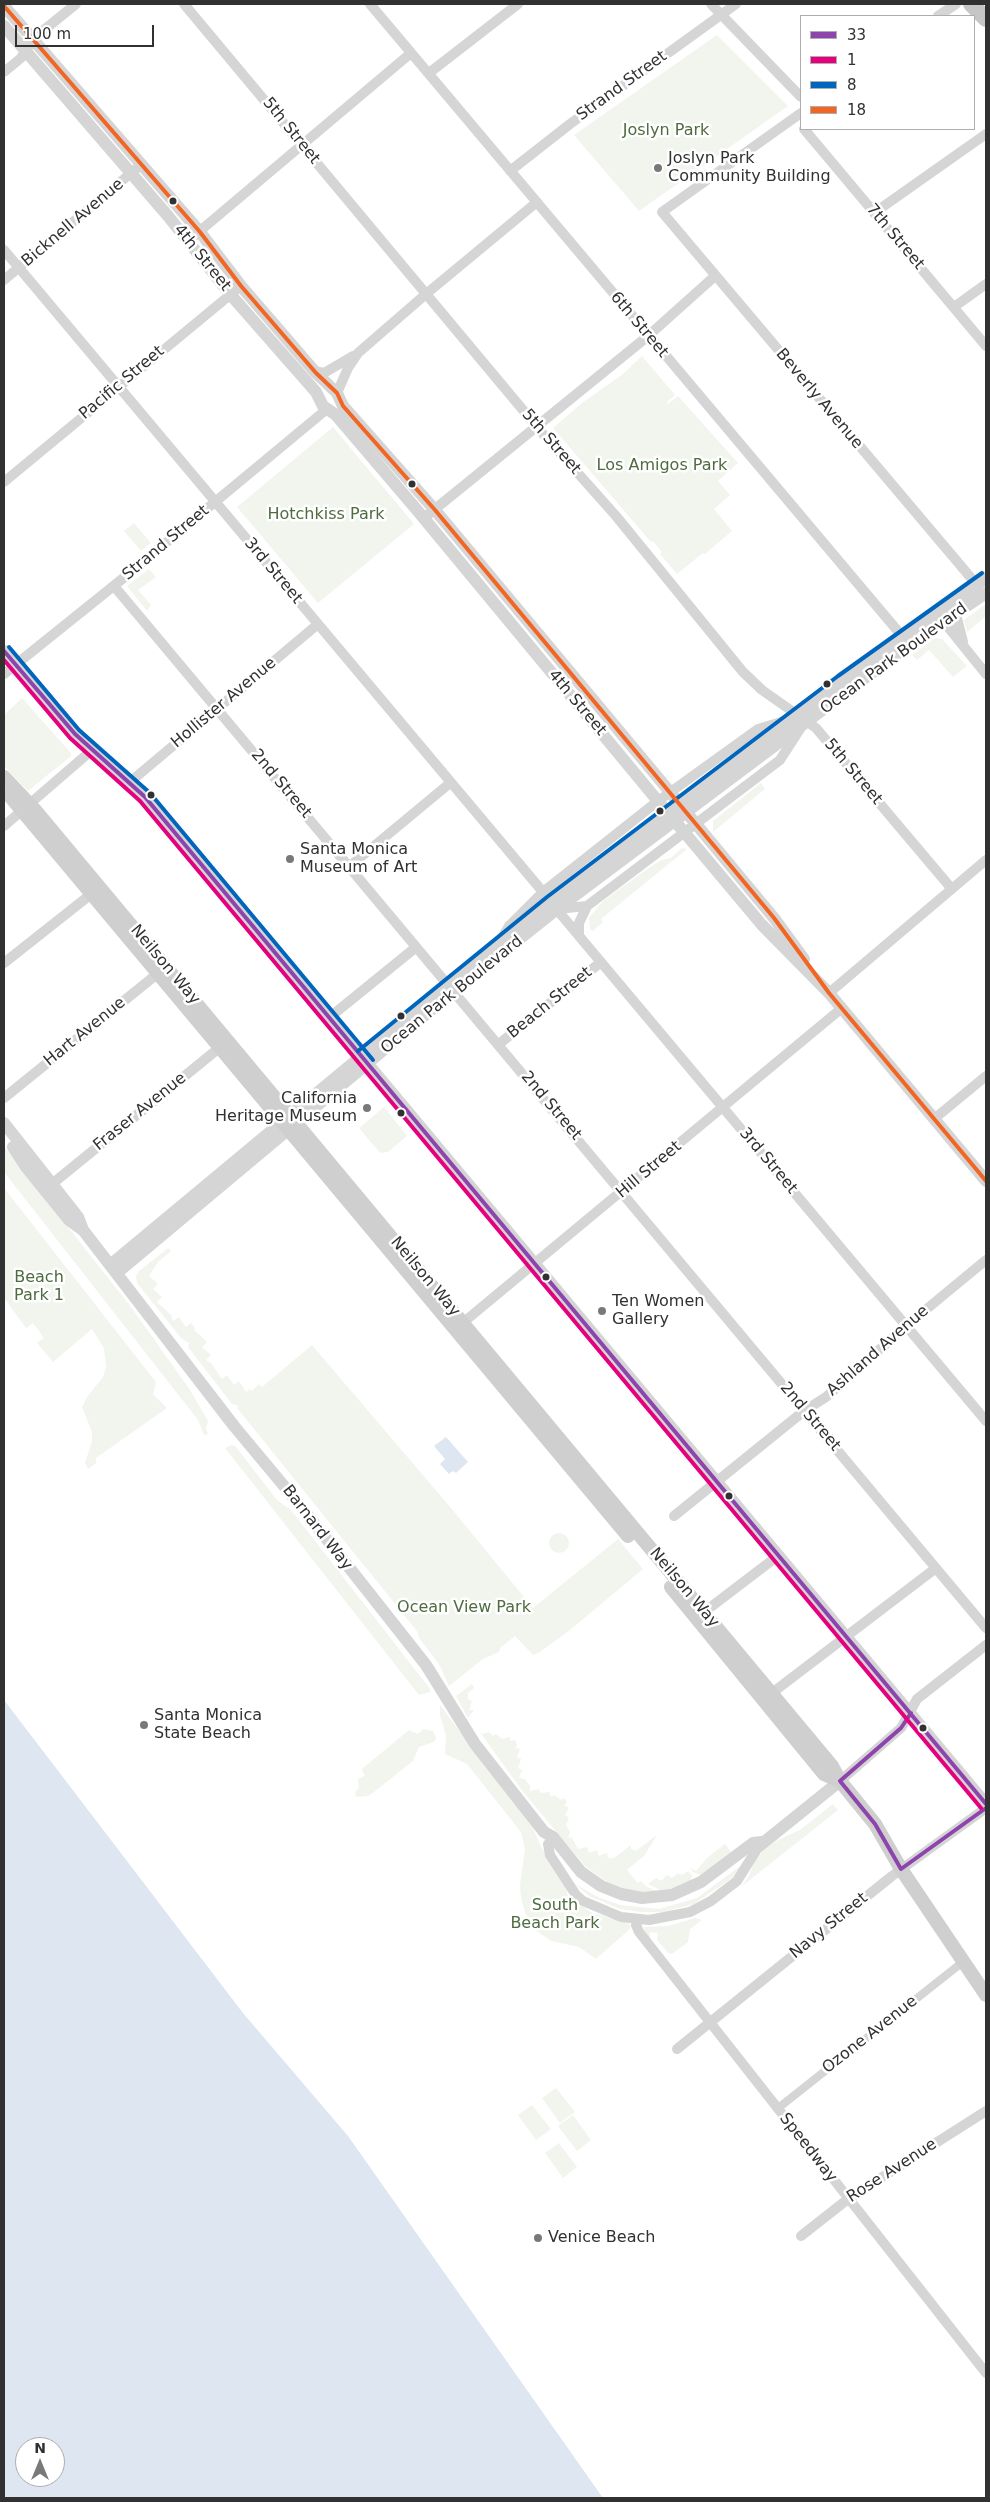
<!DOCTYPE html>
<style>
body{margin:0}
#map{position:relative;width:990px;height:2502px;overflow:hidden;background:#fff;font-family:"DejaVu Sans",sans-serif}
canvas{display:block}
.frame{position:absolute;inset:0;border:5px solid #313131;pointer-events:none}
.legend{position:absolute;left:800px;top:15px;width:175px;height:115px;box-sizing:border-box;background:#fff;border:1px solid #adadad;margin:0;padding:6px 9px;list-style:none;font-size:15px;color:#313131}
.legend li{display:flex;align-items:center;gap:10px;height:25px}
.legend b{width:25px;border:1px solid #adadad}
.north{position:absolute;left:15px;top:2437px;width:50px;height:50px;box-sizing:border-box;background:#fff;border:1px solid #adadad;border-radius:50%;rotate:0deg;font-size:14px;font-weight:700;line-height:20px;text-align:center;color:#313131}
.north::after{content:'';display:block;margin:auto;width:18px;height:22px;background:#797979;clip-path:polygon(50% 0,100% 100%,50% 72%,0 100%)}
.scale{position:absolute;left:15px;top:25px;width:139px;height:22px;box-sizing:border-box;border:2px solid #313131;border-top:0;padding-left:6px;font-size:15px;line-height:18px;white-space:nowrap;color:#313131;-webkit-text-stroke:4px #fff;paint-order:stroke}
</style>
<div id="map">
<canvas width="990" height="2502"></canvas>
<div class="frame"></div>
<ul class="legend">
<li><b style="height:6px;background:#8e44ad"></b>33</li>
<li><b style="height:6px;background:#e5007d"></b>1</li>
<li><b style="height:6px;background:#0065bd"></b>8</li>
<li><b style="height:6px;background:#f26522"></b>18</li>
</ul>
<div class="north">N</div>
<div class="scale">100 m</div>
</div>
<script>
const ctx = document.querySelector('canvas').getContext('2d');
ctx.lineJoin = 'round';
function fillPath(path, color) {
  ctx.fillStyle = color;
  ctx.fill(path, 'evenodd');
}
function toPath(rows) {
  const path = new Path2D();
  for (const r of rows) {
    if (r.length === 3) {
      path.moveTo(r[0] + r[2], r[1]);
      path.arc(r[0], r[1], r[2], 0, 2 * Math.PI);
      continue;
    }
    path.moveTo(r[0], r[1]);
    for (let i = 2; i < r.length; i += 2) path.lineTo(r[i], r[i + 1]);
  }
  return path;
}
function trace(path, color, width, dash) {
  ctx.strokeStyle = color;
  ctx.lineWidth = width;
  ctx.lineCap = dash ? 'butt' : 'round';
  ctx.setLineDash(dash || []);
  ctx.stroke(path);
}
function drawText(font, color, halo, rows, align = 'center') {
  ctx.font = font + ' "DejaVu Sans",sans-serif';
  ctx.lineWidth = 5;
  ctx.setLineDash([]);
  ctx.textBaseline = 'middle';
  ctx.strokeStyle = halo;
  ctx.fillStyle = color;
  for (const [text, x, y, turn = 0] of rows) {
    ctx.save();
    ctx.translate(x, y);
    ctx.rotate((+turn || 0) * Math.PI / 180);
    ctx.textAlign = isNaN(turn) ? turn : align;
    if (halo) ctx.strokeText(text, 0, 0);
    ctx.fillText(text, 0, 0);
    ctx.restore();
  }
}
const green = toPath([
 [717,35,788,106,639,211,574,135],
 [642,356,675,395,667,402,668,404,678,396,738,463,718,481,730,495,714,509,732,531,705,554,703,553,677,574,660,554,662,552,653,541,651,542,553,428,582,403,623,374],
 [333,427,414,524,318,603,237,507],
 [134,523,151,543,141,551,124,531],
 [149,569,156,577,138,590,151,605,147,611,127,586],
 [986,604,986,616,967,632,964,620],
 [935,638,942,639,967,666,953,677,929,650,917,660,912,655],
 [22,698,71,753,71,756,28,791,4,766,4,715],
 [761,783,765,789,713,832,713,821],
 [682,848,687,849,601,919,603,922,593,931,590,929,589,918,603,901,650,867,662,860,671,858],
 [384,1107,407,1136,388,1152,380,1153,359,1128],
 [4,1146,131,1307,190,1390,208,1421,206,1429,208,1434,204,1435,198,1420,4,1172],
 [4,1188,156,1382,153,1394,167,1408,96,1458,96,1463,88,1469,85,1463,92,1441,92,1432,82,1407,87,1397,103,1377,106,1367,104,1348,92,1329,53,1362,37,1343,44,1338,33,1323,26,1328,4,1298],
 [168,1248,171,1251,158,1262,149,1276,158,1284,153,1289,162,1297,157,1302,171,1315,173,1321,179,1317,186,1327,191,1323,195,1328,194,1330,207,1342,202,1347,211,1355,206,1360,211,1363,222,1379,227,1375,234,1385,239,1381,246,1392,250,1389,252,1391,259,1384,262,1387,312,1345,451,1508,533,1608,618,1539,643,1569,570,1630,540,1652,533,1655,515,1636,500,1648,499,1652,483,1659,449,1686,439,1664,419,1638,417,1631,237,1408,239,1406,232,1404,188,1347,189,1343,181,1338,137,1283,136,1277,138,1272],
 [232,1445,236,1447,277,1500,291,1510,430,1689,430,1692,419,1695,225,1448],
 [559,1543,10],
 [472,1684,474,1688,468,1693,468,1699,472,1701,469,1710,474,1710,468,1718,456,1696],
 [440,1705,533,1828,541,1847,564,1880,568,1896,591,1912,630,1924,630,1929,596,1959,579,1947,551,1941,534,1929,525,1913,521,1898,520,1885,525,1849,521,1832,467,1764,445,1754,446,1736,440,1715],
 [423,1729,433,1731,436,1738,434,1742,419,1747,413,1761,374,1792,368,1796,356,1797,355,1792,359,1788,358,1779,365,1776,362,1771,363,1768,409,1730,418,1734],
 [479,1731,482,1734,489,1732,493,1736,496,1734,502,1739,510,1737,510,1741,515,1740,517,1744,516,1748,520,1749,517,1757,521,1759,518,1768,522,1770,519,1778,525,1779,530,1786,530,1791,539,1789,540,1793,549,1792,551,1797,554,1795,561,1800,564,1798,567,1802,564,1806,569,1807,565,1815,569,1818,566,1825,570,1832,568,1837,572,1838,578,1849,587,1847,589,1853,597,1850,599,1856,607,1853,608,1858,614,1858,631,1845,631,1849,636,1851,657,1835,644,1856,627,1870,638,1883,641,1881,647,1887,657,1891,639,1892,623,1889,607,1882,585,1866,524,1793],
 [833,1804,838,1810,741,1887,748,1878,755,1860,765,1849,778,1840,800,1830],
 [725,1844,731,1852,701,1875,693,1872,690,1868,696,1871,707,1858],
 [743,1864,741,1870,729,1880,694,1904,663,1912,641,1912,620,1909,589,1896,575,1884,598,1897,620,1905,659,1909,697,1898],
 [688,1871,692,1875,691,1881,671,1890,660,1890,648,1884,656,1878,661,1881,667,1875,672,1878,678,1873,682,1875],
 [695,1918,702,1920,690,1929,688,1942,672,1954,668,1953,657,1940,658,1933,650,1932,650,1939,644,1932,644,1927,668,1926],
 [556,2088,575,2112,560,2123,542,2098],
 [532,2105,551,2129,536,2140,518,2115],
 [573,2115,591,2140,577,2151,558,2126],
 [559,2143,577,2167,563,2178,545,2153]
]);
const water = toPath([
 [446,1437,468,1462,456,1473,453,1471,449,1474,440,1464,445,1459,434,1446],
 [4,1700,243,2013,348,2136,603,2498,4,2498],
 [25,2447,55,2447,55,2477,25,2477]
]);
const pedestrian = toPath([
 [777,2109,964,1961]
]);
const minor = toPath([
 [184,4,543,434,616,516,743,672,762,690,816,728,951,888],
 [370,4,907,642],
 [711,4,801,97],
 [938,16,956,4],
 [4,72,21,58,34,38,76,4],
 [429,73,518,4],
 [801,113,662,212,977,585],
 [804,129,986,346],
 [510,171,570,124,736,4],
 [874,213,986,134],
 [188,241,411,53],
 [4,250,543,892],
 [4,280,137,168],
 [954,307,986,284],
 [314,371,324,373,353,356],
 [337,393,348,368,358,353,426,294,537,202],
 [4,482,236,290],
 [424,518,648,336,715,276],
 [114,586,986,1628],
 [956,614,963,642],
 [944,622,986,674],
 [4,674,121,580,327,409],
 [130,782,318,624],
 [4,826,92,750],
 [350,866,450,783],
 [553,905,986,1421],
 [557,909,587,906],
 [579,934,579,923,587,906,780,760,800,729],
 [500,941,509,926,543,892,658,801,758,729,791,719],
 [4,963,95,891],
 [829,993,986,860],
 [330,1017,415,948],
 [499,1044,601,962],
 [4,1098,162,970],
 [934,1119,986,1076],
 [52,1184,224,1044],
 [459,1326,842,1008],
 [674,1516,804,1411,826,1397,906,1326,986,1260],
 [699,1616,779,1555],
 [768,1696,936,1568],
 [840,1781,901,1728,917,1699,986,1645],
 [548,1844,550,1855,576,1895,583,1901,621,1917,649,1920,690,1912,711,1901,737,1881,757,1849],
 [638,1919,636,1925,639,1932,986,2373],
 [677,2049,892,1876,986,1808],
 [801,2236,848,2199,986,2111]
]);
const tertiary = toPath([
 [4,6,200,232,241,286,316,373,337,393,343,406,435,510,675,798],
 [4,26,168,216,230,294,316,392,323,406,336,415,417,510,662,806],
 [4,651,75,734,145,797,986,1804],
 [691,818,774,918,804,959],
 [679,826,762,925,829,993,986,1181],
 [4,1123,78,1217,83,1230,234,1426,299,1504,426,1665,475,1744,544,1832,553,1837,581,1872,601,1886,621,1894,642,1898,672,1895,701,1882,753,1843,762,1842],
 [13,1147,26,1167,69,1220,83,1230],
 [110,1265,448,984,551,902,842,681,986,578],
 [117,1273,454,991,557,909,909,645,986,593],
 [758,1847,840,1781]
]);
const secondary = toPath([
 [4,777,35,810,832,1766,840,1781,875,1824,901,1869,986,1995],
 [9,795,628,1536],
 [671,1587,824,1774,840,1781]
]);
const trunk = toPath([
 [971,4,986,19]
]);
const tertiaryBridge = toPath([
 [675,798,691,818],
 [662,806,679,826]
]);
const bus1 = toPath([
 [4,651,75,734,145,797,986,1804],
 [911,1713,901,1728,840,1781,875,1824,901,1869,986,1808]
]);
const bus2 = toPath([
 [4,660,70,738,140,801,981,1808]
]);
const bus3 = toPath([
 [9,647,79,730,150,793,373,1060],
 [358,1051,547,897,838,676,982,573]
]);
const bus4 = toPath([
 [4,6,200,232,241,286,316,373,337,393,343,406,435,510,774,918,829,993,986,1181]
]);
const markers = [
 [658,168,5,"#797979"],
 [173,201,4.5,"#313131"],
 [412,484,4.5,"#313131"],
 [827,684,4.5,"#313131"],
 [151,795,4.5,"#313131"],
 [660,811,4.5,"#313131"],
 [290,859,5,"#797979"],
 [401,1016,4.5,"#313131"],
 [367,1108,5,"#797979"],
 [401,1113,4.5,"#313131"],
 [546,1277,4.5,"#313131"],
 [602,1311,5,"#797979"],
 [729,1496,4.5,"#313131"],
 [144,1725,5,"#797979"],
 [923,1728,4.5,"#313131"],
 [538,2238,5,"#797979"]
];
const streetNames = [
 ["Strand Street",622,86,-36],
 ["5th Street",291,131,51],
 ["Bicknell Avenue",73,223,-40],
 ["7th Street",895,237,50],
 ["4th Street",202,258,51],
 ["6th Street",639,325,50],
 ["Pacific Street",122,383,-40],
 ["Beverly Avenue",819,399,50],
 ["5th Street",551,442,49],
 ["Strand Street",166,543,-40],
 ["3rd Street",273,571,50],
 ["Ocean Park Boulevard",894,659,-36],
 ["Hollister Avenue",224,703,-40],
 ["4th Street",577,703,50],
 ["5th Street",853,772,50],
 ["2nd Street",281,784,50],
 ["Neilson Way",165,965,50],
 ["Ocean Park Boulevard",452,995,-39],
 ["Beach Street",550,1003,-39],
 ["Hart Avenue",85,1032,-39],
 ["2nd Street",551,1106,50],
 ["Fraser Avenue",140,1112,-39],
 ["3rd Street",768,1161,50],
 ["Hill Street",649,1170,-40],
 ["Neilson Way",425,1277,50],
 ["Ashland Avenue",878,1351,-41],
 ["2nd Street",810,1417,50],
 ["Barnard Way",317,1528,52],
 ["Neilson Way",684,1588,50],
 ["Navy Street",829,1926,-39],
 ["Ozone Avenue",870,2035,-38],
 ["Speedway",808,2148,52],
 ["Rose Avenue",892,2171,-33]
];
const parkNames = [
 ["Joslyn Park",666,131],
 ["Los Amigos Park",662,466],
 ["Hotchkiss Park",326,515],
 ["Beach",39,1278],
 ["Park 1",39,1296],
 ["Ocean View Park",464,1608],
 ["South",555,1906],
 ["Beach Park",555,1924]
];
const poiNames = [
 ["Joslyn Park",668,159],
 ["Community Building",668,177],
 ["Santa Monica",300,850],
 ["Museum of Art",300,868],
 ["California",357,1099,"right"],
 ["Heritage Museum",357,1117,"right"],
 ["Ten Women",612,1302],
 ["Gallery",612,1320],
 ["Santa Monica",154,1716],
 ["State Beach",154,1734],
 ["Venice Beach",548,2238]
];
fillPath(green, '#f1f5ee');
fillPath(water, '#dde6f1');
trace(pedestrian, '#d5d5d5', 8);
trace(minor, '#d5d5d5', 10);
trace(tertiary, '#d5d5d5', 12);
trace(secondary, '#cfcfcf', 14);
trace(trunk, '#c6c6c6', 16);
trace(tertiaryBridge, '#d5d5d5', 12);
trace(bus1, '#8e44ad', 4);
trace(bus2, '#e5007d', 4);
trace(bus3, '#0065bd', 4);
trace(bus4, '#f26522', 4);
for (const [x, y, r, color] of markers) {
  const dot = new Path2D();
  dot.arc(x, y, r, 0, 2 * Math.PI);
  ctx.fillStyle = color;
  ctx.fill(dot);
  trace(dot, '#fff', 2);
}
drawText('16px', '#313131', '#fff', streetNames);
drawText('16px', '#4f6b40', '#fff', parkNames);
drawText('16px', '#313131', '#fff', poiNames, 'left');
</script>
